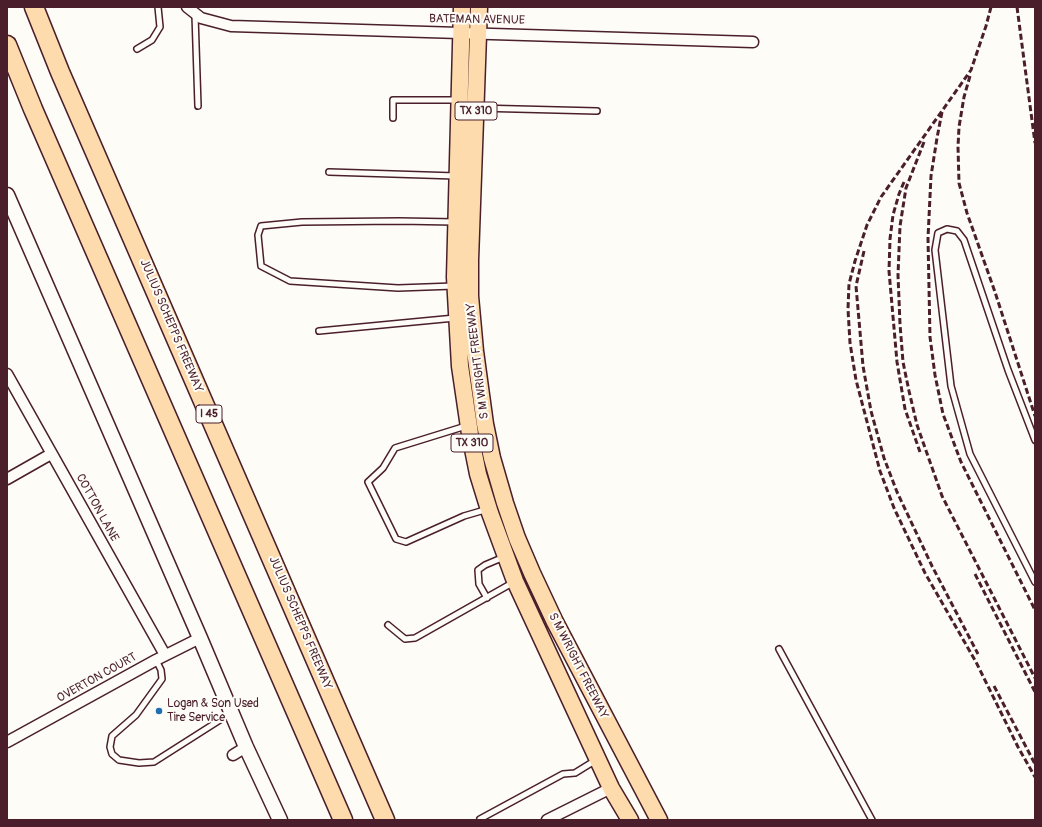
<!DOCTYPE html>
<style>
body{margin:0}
#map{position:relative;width:1042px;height:827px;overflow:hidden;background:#fdfcf7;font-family:Pangolin,sans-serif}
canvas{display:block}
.frame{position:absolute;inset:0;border:8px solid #4a1f2b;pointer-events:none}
</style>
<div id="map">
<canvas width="1042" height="827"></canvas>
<div class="frame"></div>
</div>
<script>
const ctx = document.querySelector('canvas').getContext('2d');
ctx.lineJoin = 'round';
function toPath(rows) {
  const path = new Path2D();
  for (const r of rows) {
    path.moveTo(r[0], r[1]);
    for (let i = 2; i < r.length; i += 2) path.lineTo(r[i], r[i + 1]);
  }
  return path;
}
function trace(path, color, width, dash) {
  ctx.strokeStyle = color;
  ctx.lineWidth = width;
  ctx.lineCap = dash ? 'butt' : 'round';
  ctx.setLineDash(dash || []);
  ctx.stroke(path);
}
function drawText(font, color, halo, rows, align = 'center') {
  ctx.font = font + ' Pangolin,sans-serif';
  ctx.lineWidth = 4;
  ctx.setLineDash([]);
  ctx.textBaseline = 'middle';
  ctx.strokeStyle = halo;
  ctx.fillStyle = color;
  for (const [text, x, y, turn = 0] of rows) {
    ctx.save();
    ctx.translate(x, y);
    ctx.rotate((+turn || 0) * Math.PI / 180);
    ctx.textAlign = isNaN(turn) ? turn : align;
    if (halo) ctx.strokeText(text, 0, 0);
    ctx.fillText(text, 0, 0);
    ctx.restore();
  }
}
const lane = toPath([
 [195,15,198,106],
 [137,49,152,40,160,27,158,7],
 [477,108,597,111],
 [393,118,393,100,458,100],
 [329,172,456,176],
 [454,286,398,288,290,281,261,266,258,235,261,226,302,222,399,221,455,222],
 [319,331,455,318],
 [466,426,395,448,383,468,368,482,396,539,406,542,464,516,488,509],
 [1035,440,1008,370,964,240,957,231,947,229,938,233,935,250,951,386,970,454,1035,582],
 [487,598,479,584,478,570,485,565,504,557],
 [388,625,405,639,415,638,514,582],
 [779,649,872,820],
 [156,660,161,670,162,679,136,715,112,736,110,747,112,754,119,760,139,763,154,762,231,713],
 [480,819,563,774,575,773,596,760]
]);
const street = toPath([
 [187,7,201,18,231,26,753,42],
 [7,374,165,655],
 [7,479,51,454],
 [7,742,156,660,200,638],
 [233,755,246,747],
 [547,820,611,788]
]);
const secondary = toPath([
 [7,195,200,638,246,747,280,820]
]);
const primary = toPath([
 [462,7,455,277,460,366,470,434,478,474,490,513,515,581,611,788,630,820],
 [479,7,470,260,470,296,475,351,485,424,492,458,505,503,517,538,532,573,555,622,659,820]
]);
const highway = toPath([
 [34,7,60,72,385,820],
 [7,45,33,109,343,820]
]);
const rail = toPath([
 [991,7,986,26,971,70,881,197,867,225,855,261,849,284,848,309,850,343,856,380,880,471,894,508,925,573,976,662,1018,747,1035,777],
 [1017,7,1035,143],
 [970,76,964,97,959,127,958,147,959,183,967,213,995,292,1035,416],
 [942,112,937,138,931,176,928,238,930,337,935,375,943,414,961,462,1035,610],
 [924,142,906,188,900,226,898,275,900,324,903,362,909,391,917,425,942,496,1035,678],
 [904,182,899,194,893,215,890,239,889,271,897,362,905,409,920,452],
 [864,251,856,286,863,366,871,411,884,458,897,492,932,566,978,654],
 [975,574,1035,692],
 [994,686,1035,764]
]);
const markers = [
 [159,711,4,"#1f6fb2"]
];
const shields = [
 [476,111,42],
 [209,414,26],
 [472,443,42]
];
const shieldNames = [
 ["TX 310",476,111],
 ["I 45",209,414],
 ["TX 310",472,443]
];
const streetNames = [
 ["BATEMAN AVENUE",477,20,1],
 ["JULIUS SCHEPPS FREEWAY",171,326,67],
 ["S M WRIGHT FREEWAY",478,361,-97],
 ["COTTON LANE",97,508,61],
 ["JULIUS SCHEPPS FREEWAY",300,623,67],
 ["S M WRIGHT FREEWAY",578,666,63],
 ["OVERTON COURT",97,678,-29]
];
const poiNames = [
 ["Logan & Son Used",167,704],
 ["Tire Service",167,718]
];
trace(lane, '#4a1f2b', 8);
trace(street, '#4a1f2b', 13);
trace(secondary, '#4a1f2b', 17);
trace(primary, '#4a1f2b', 19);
trace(highway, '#4a1f2b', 21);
trace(lane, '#fdfcf7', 5);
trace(street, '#fdfcf7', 10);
trace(secondary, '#fdfcf7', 14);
trace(primary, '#fedbac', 16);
trace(highway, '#fedbac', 18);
trace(rail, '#4a1f2b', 3, [6, 3]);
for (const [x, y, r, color] of markers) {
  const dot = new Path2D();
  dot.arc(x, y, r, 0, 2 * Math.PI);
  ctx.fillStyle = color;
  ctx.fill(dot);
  trace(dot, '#fdfcf7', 1.5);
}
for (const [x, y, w] of shields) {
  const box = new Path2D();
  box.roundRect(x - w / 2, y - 9, w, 18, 3);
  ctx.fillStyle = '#fdfcf7';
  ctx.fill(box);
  trace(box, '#4a1f2b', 1);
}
drawText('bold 11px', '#4a1f2b', null, shieldNames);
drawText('12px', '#4a1f2b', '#fdfcf7', streetNames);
drawText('12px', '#4a1f2b', '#fdfcf7', poiNames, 'left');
</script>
